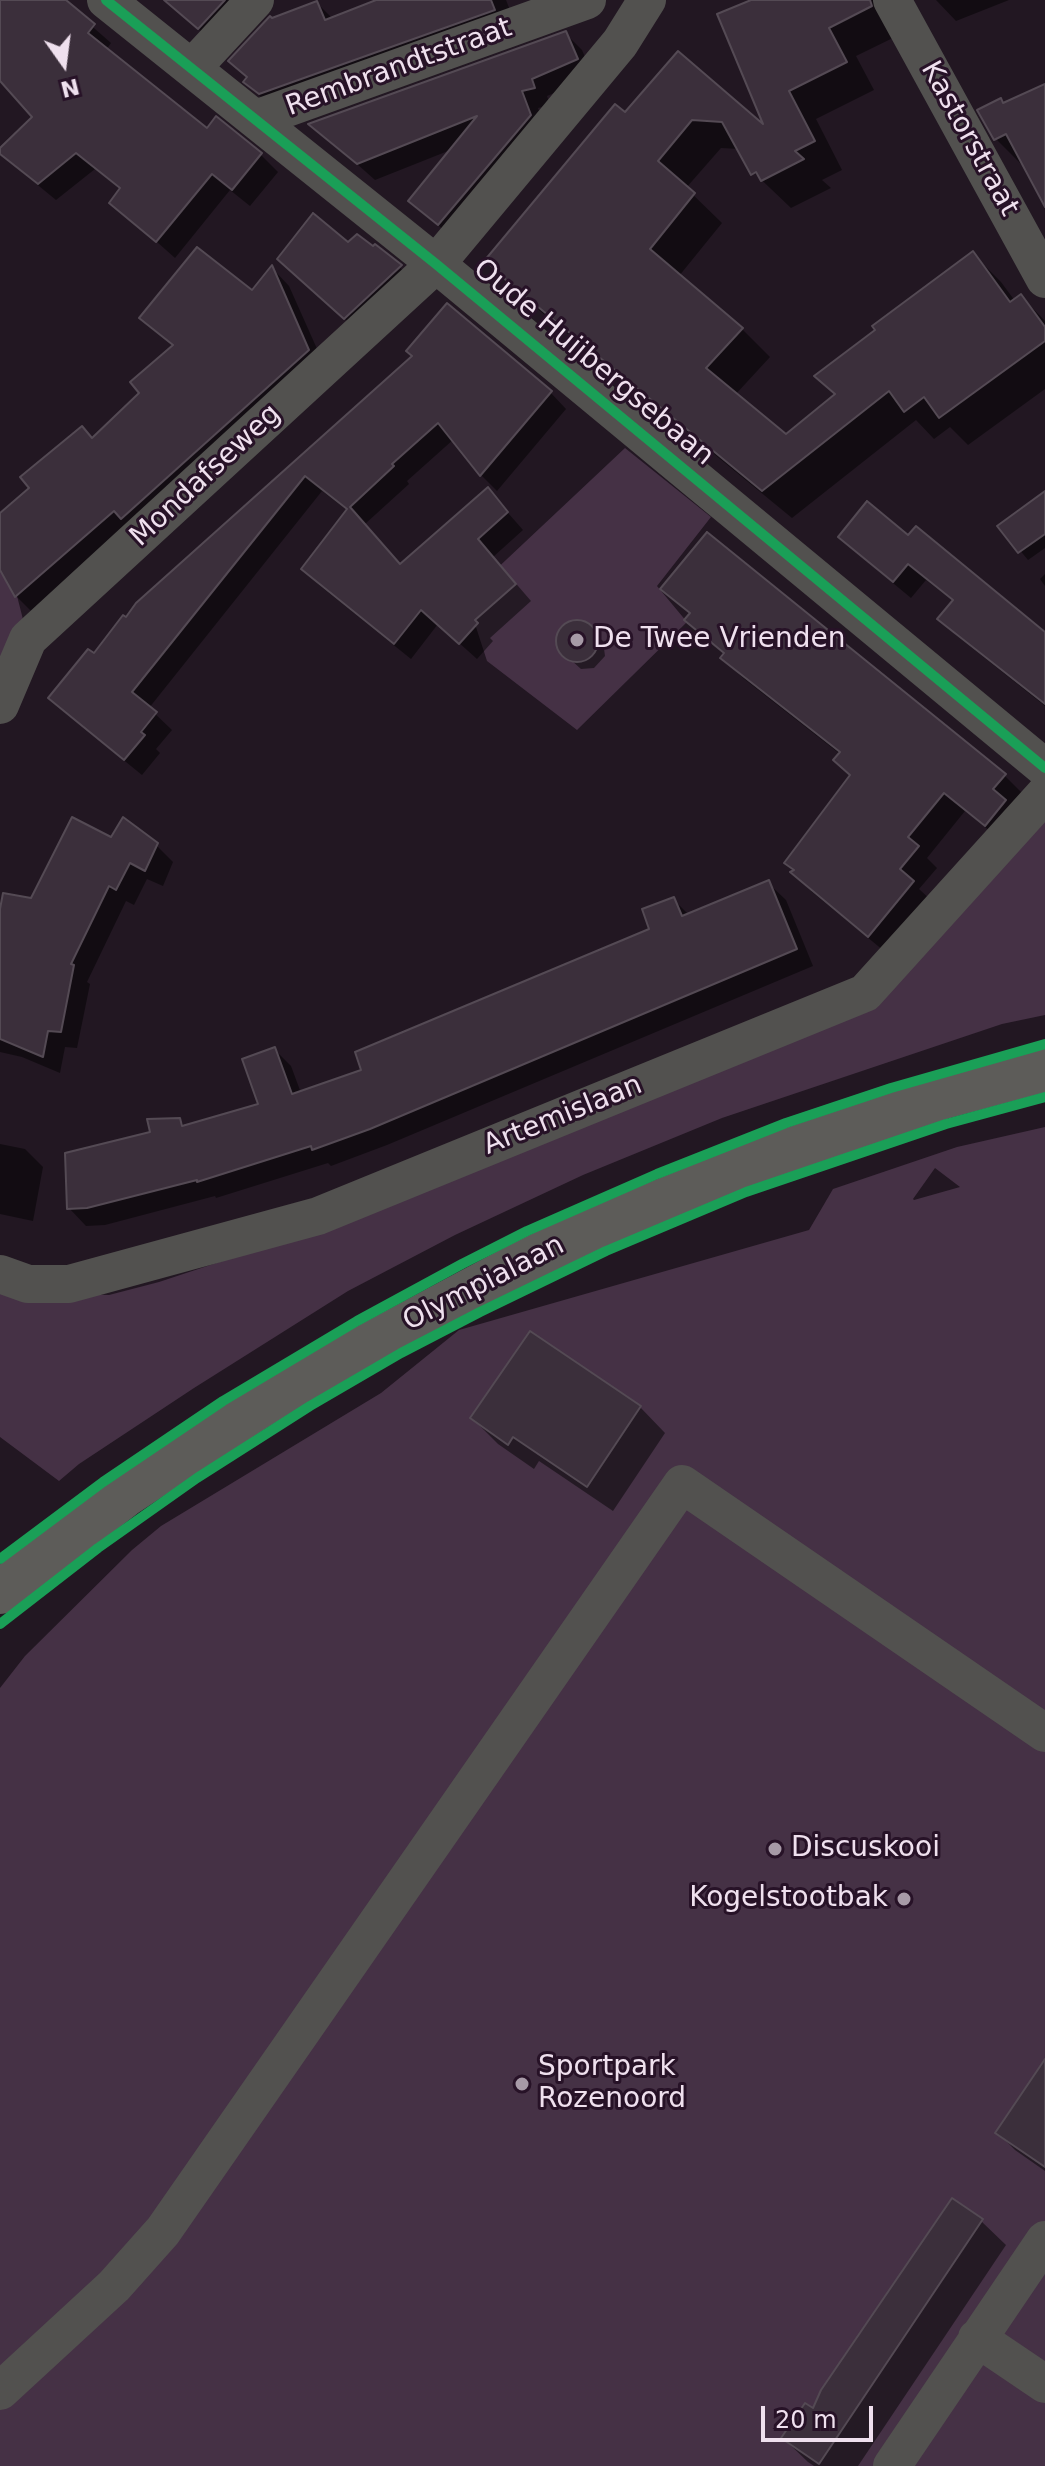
<!DOCTYPE html>
<style>
body{margin:0}
#map{position:relative;width:1045px;height:2466px;overflow:hidden;background:#221722;font-family:"DejaVu Sans",sans-serif}
canvas{display:block}
.north{position:absolute;left:24px;top:24px;width:80px;height:80px;-webkit-text-stroke:6px #271227;paint-order:stroke;rotate:166deg;font-size:22px;font-weight:700;line-height:32px;text-align:center;color:#efe0ee}
.north::after{content:'';display:block;margin:auto;width:28px;height:36px;background:#efe0ee;clip-path:polygon(50% 0,100% 100%,50% 72%,0 100%)}
.scale{position:absolute;left:761px;top:2406px;width:112px;height:36px;box-sizing:border-box;border:4px solid #efe0ee;border-top:0;padding-left:10px;font-size:24px;line-height:28px;white-space:nowrap;color:#efe0ee;-webkit-text-stroke:6px #271227;paint-order:stroke}
</style>
<div id="map">
<canvas width="1045" height="2466"></canvas>
<div class="north">N</div>
<div class="scale">20 m</div>
</div>
<script>
const ctx = document.querySelector('canvas').getContext('2d');
ctx.lineJoin = 'round';
function fillPath(path, color) {
  ctx.fillStyle = color;
  ctx.fill(path, 'evenodd');
}
function toPath(rows) {
  const path = new Path2D();
  for (const r of rows) {
    if (r.length === 3) {
      path.moveTo(r[0] + r[2], r[1]);
      path.arc(r[0], r[1], r[2], 0, 2 * Math.PI);
      continue;
    }
    path.moveTo(r[0], r[1]);
    for (let i = 2; i < r.length; i += 2) path.lineTo(r[i], r[i + 1]);
  }
  return path;
}
function trace(path, color, width, dash) {
  ctx.strokeStyle = color;
  ctx.lineWidth = width;
  ctx.lineCap = dash ? 'butt' : 'round';
  ctx.setLineDash(dash || []);
  ctx.stroke(path);
}
function drawText(font, color, halo, rows, align = 'center') {
  ctx.font = font + ' "DejaVu Sans",sans-serif';
  ctx.lineWidth = 6;
  ctx.setLineDash([]);
  ctx.textBaseline = 'middle';
  ctx.strokeStyle = halo;
  ctx.fillStyle = color;
  for (const [text, x, y, turn = 0] of rows) {
    ctx.save();
    ctx.translate(x, y);
    ctx.rotate((+turn || 0) * Math.PI / 180);
    ctx.textAlign = isNaN(turn) ? turn : align;
    if (halo) ctx.strokeText(text, 0, 0);
    ctx.fillText(text, 0, 0);
    ctx.restore();
  }
}
const green = toPath([
 [625,448,711,517,657,586,687,622,577,730,487,661,474,621,473,591],
 [0,529,28,639,0,691],
 [1045,811,1045,1015,1002,1024,722,1118,583,1175,455,1235,348,1291,194,1388,79,1464,59,1481,0,1437,0,1292,109,1295,159,1282,325,1227,852,1017],
 [1045,1127,1045,2466,0,2466,0,1688,25,1656,132,1550,161,1526,381,1393,459,1330,809,1230,833,1189,957,1147],
 [935,1168,960,1187,914,1200,913,1199]
]);
const shadow = toPath([
 [0,0,62,0,111,43,106,50,207,131,260,154,278,172,250,206,230,190,175,258,112,202,121,190,95,169,56,200,17,168,0,151,34,117,0,78],
 [167,0,257,0,215,44],
 [381,0,506,0,520,36,272,108,246,82,248,79,231,61,317,3,333,19],
 [756,0,894,0,899,35,856,56,874,90,816,119,842,170,822,180,831,188,791,208,749,168,739,149,721,148,686,188,722,223,679,276,742,329,770,357,735,395,786,436,836,395,817,376,973,254,1001,282,1015,301,1021,296,1045,321,1045,389,968,445,950,427,934,439,916,420,792,518,540,311,487,260,625,115,679,54,768,131],
 [936,0,1009,0,956,21],
 [565,33,582,50,593,76,547,96,550,105,538,108,547,133,456,241,411,201,453,149,375,180,312,124],
 [1045,87,1045,204,1024,167,996,139,1004,105],
 [349,244,374,249,376,246,418,284,363,335,297,276],
 [272,268,289,286,326,369,34,614,16,596,0,516,93,440,142,394,174,347,142,318,252,293],
 [414,356,550,392,566,409,497,491,481,475,454,439,407,481,409,484,365,524,401,566,487,489,523,530,493,557,531,601,490,638,493,641,477,659,438,624,411,659,319,585,303,568,348,511,322,491,149,708,172,730,156,749,160,753,142,775,67,714,51,698,94,656,126,620],
 [1045,516,1045,548,1028,560,1000,526],
 [840,537,909,538,1045,634,1045,706,957,636,940,619,954,602,926,580,911,598,858,554],
 [1045,574,1045,586,1040,579],
 [663,589,1004,775,1024,795,1006,844,965,811,927,858,937,868,919,889,933,902,889,955,812,892,793,873,851,776,840,754,743,678,723,658,725,655,686,620,691,615],
 [581,622,603,641,605,656,594,668,581,669,561,651,558,643,559,635,566,625],
 [112,840,156,845,173,862,163,886,147,879,134,905,126,901,87,982,90,984,77,1048,65,1047,60,1073,22,1057,0,1052,0,917,32,901],
 [768,883,786,900,813,966,387,1145,331,1166,328,1163,216,1198,215,1196,105,1225,86,1226,69,1208,153,1133,179,1120,186,1127,260,1105,274,1049,291,1066,301,1093,363,1071,652,930,673,899,689,915],
 [0,1144,25,1149,43,1167,33,1221,0,1214],
 [640,1407,665,1433,613,1511,539,1461,534,1469,498,1444,472,1418],
 [1045,2062,1045,2171,1015,2150,997,2132],
 [981,2221,1006,2245,858,2466,814,2466,808,2462,783,2438,814,2411]
]);
const building = toPath([
 [0,0,66,0,95,24,88,33,207,128,216,116,262,153,232,190,212,174,156,242,109,203,120,188,76,153,38,184,0,154,0,148,32,117,0,81,0,0],
 [164,0,225,0,198,29,164,0],
 [376,0,491,0,495,10,259,94,243,82,247,77,228,61,270,16,272,18,317,1,325,20,376,0],
 [751,0,870,0,872,6,829,28,847,62,789,91,815,141,795,151,804,159,761,181,756,172,751,175,722,122,692,120,658,161,695,193,650,249,743,328,706,368,786,434,835,394,814,376,875,330,872,326,973,251,1010,302,1021,294,1045,327,1045,341,939,418,924,397,904,412,889,391,762,491,509,283,485,260,615,104,625,112,678,51,763,124,717,14,751,0],
 [566,31,578,59,532,79,535,88,522,91,531,115,438,225,408,201,477,116,357,164,308,124,566,31],
 [1045,84,1045,207,1006,134,994,140,977,110,1001,98,1003,103,1045,84],
 [313,213,348,242,357,234,373,246,375,244,402,265,344,319,277,259,313,213],
 [197,247,252,290,272,265,309,350,121,519,114,511,15,597,0,570,0,513,29,488,20,477,82,426,92,438,139,393,130,382,173,345,139,318,197,247],
 [447,303,552,391,480,476,438,423,392,464,394,466,350,507,400,564,488,487,508,512,478,539,516,584,475,620,478,623,459,644,421,610,394,644,301,569,347,509,305,476,132,692,157,712,141,732,145,735,124,760,48,698,88,649,94,653,123,615,126,617,136,603,412,356,406,351,447,303],
 [1045,491,1045,534,1018,553,997,526,1045,491],
 [867,501,908,535,916,526,1045,632,1045,704,937,619,953,600,908,564,893,582,838,537,867,501],
 [707,532,1006,774,993,789,1006,800,985,826,944,793,908,837,919,846,900,869,914,881,868,937,790,872,794,870,784,863,850,775,833,760,840,752,720,658,724,653,684,620,690,613,660,589,707,532],
 [577,641,21],
 [72,817,111,837,123,817,158,843,145,871,130,863,116,890,109,886,71,964,74,965,61,1032,48,1031,43,1057,0,1039,0,909,3,893,31,898,72,817],
 [769,880,797,949,370,1129,312,1150,311,1146,197,1182,197,1180,87,1208,67,1209,65,1153,150,1132,147,1119,180,1118,182,1126,258,1104,242,1059,275,1047,292,1094,361,1070,355,1052,649,929,642,909,674,897,682,916,769,880],
 [530,1331,641,1406,587,1487,513,1437,508,1445,470,1418,530,1331],
 [1045,2059,1045,2167,995,2133,1045,2059],
 [952,2198,983,2219,819,2464,781,2438,805,2403,813,2408,821,2390,952,2198]
]);
const minor = toPath([
 [106,0,436,264,1045,768],
 [892,0,1045,279],
 [192,68,255,0],
 [256,119,587,0],
 [0,705,28,639,436,264,620,43,647,0],
 [0,1274,28,1284,69,1284,318,1216,865,993,1045,794],
 [977,2338,1045,2384],
 [0,2391,114,2286,163,2231,682,1484,1045,1733],
 [892,2466,1045,2240]
]);
const major = toPath([
 [0,1592,124,1496,256,1409,312,1375,522,1263,585,1232,771,1156,944,1097,1045,1070]
]);
const cycleway = toPath([
 [106,0,436,264,1045,768],
 [0,1559,103,1482,223,1401,357,1321,462,1264,527,1231,657,1174,786,1123,891,1088,1045,1044],
 [0,1624,98,1548,197,1478,310,1406,401,1353,480,1312,606,1251,746,1192,946,1124,1045,1097]
]);
const markers = [
 [577,640,8,"#a79aa7"],
 [775,1849,8,"#a79aa7"],
 [904,1899,8,"#a79aa7"],
 [522,2084,8,"#a79aa7"]
];
const streetNames = [
 ["Rembrandtstraat",399,68,-20],
 ["Kastorstraat",969,139,61],
 ["Oude Huijbergsebaan",593,363,40],
 ["Mondafseweg",206,476,-43],
 ["Artemislaan",563,1116,-22],
 ["Olympialaan",484,1284,-27]
];
const poiNames = [
 ["De Twee Vrienden",593,640],
 ["Discuskooi",791,1849],
 ["Kogelstootbak",888,1899,"right"],
 ["Sportpark",538,2068],
 ["Rozenoord",538,2100]
];
fillPath(green, '#453145');
fillPath(shadow, '#0007');
fillPath(building, '#3b2f3b');
trace(building, '#544a54', 2);
trace(minor, '#52514f', 38);
trace(major, '#5d5c59', 44);
trace(cycleway, '#1a9f57', 10);
for (const [x, y, r, color] of markers) {
  const dot = new Path2D();
  dot.arc(x, y, r, 0, 2 * Math.PI);
  ctx.fillStyle = color;
  ctx.fill(dot);
  trace(dot, '#271227', 3);
}
drawText('28px', '#efe0ee', '#271227', streetNames);
drawText('28px', '#efe0ee', '#271227', poiNames, 'left');
</script>
